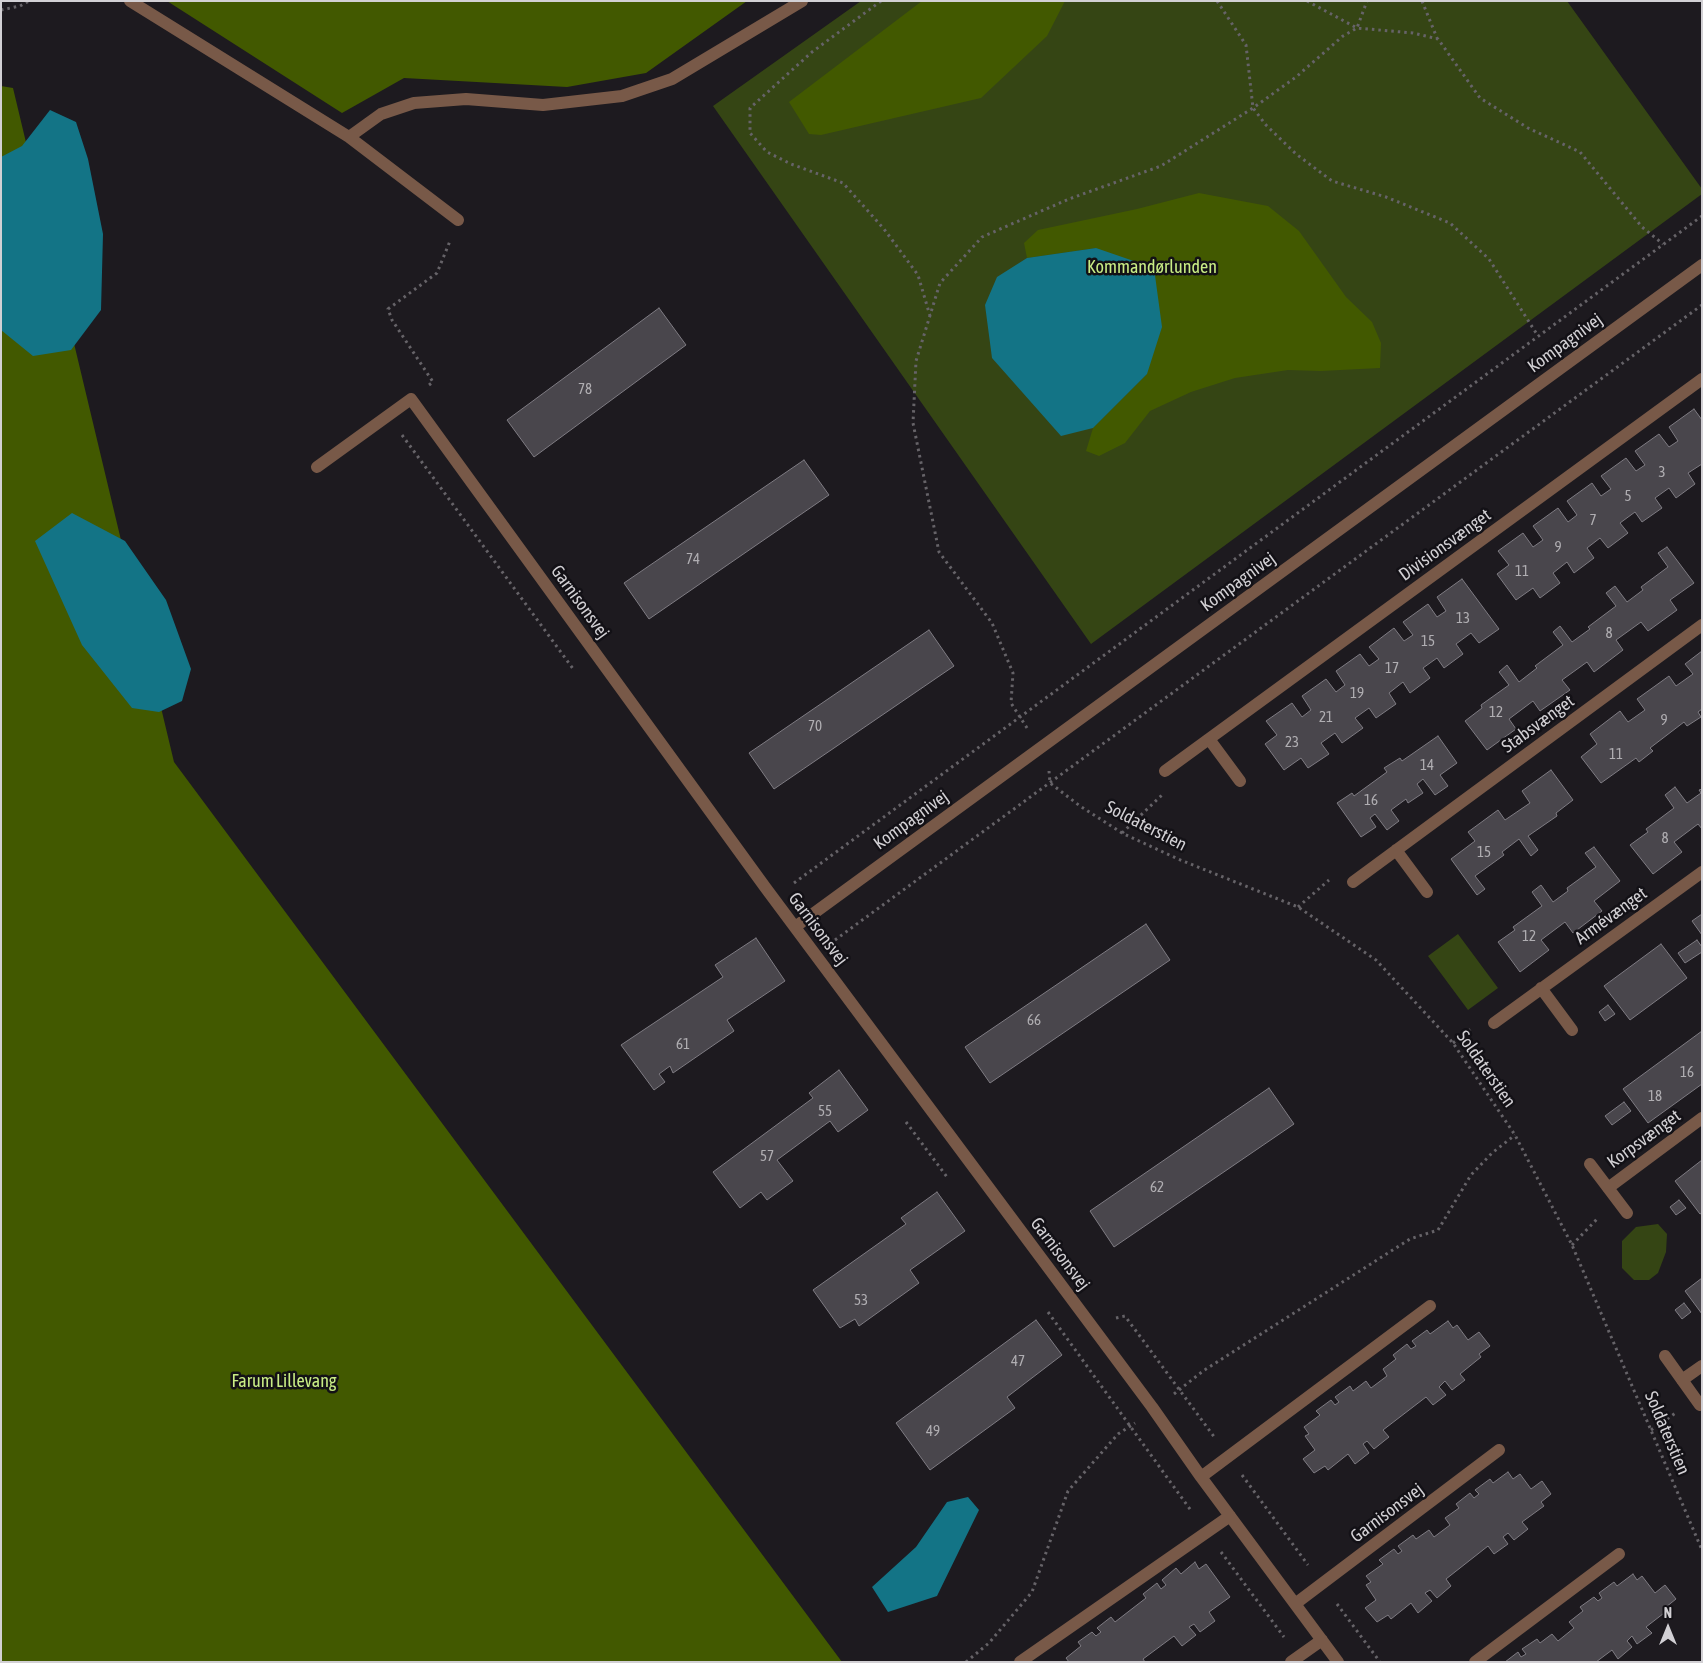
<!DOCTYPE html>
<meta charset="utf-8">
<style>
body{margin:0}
#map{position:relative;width:1703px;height:1663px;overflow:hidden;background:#1d1a1f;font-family:"Asap Condensed",sans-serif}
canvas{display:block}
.frame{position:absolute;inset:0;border:2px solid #d2d0d4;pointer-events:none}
.north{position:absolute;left:1643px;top:1603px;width:50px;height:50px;-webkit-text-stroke:4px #131116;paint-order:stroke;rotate:0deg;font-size:14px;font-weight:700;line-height:20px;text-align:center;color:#d2d0d4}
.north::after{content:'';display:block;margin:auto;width:18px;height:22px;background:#d2d0d4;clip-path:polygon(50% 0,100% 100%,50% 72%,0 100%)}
</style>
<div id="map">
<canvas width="1703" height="1663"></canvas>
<div class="frame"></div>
<div class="north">N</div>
</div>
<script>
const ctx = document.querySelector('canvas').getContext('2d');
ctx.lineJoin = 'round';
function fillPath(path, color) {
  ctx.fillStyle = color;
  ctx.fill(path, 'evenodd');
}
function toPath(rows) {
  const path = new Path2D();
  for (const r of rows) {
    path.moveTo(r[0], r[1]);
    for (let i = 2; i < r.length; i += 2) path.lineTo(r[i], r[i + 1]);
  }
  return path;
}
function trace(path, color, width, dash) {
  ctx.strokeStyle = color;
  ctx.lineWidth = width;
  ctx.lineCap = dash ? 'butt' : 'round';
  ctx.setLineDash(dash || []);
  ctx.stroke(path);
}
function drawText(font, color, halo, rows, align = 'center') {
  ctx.font = font + ' "Asap Condensed",sans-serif';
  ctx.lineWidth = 5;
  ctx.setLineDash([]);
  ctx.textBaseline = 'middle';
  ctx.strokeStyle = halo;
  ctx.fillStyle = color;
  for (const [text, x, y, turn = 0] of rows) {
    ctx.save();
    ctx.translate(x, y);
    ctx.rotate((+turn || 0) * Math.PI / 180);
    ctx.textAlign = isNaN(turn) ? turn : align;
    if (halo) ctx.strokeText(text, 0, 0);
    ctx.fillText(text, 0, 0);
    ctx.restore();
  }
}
const green = toPath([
 [861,1,1567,1,1702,189,1702,194,1091,644,713,106],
 [1458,934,1498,988,1468,1010,1428,956],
 [1658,1224,1667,1234,1666,1252,1658,1273,1649,1280,1634,1280,1622,1268,1622,1241,1636,1227]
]);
const forest = toPath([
 [167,1,747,1,646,73,567,87,404,78,342,113],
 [922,1,1065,1,1047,36,981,98,821,135,809,134,789,102],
 [1,86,13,88,174,762,842,1662,1,1662],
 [1199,193,1268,206,1299,231,1346,297,1372,322,1381,343,1380,368,1321,371,1288,370,1235,378,1191,392,1150,411,1125,443,1099,456,1086,451,1093,428,1147,374,1096,248,1027,258,1024,243,1038,230,1137,209]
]);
const water = toPath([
 [50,110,76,122,88,159,103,234,101,310,71,350,33,356,1,330,1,157,22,146],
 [1096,248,1154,268,1162,327,1147,374,1093,428,1061,436,992,358,985,305,997,277,1027,258],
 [72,513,125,541,166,600,191,669,182,701,159,712,132,708,82,645,35,541],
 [968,1497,979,1510,937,1596,888,1612,872,1587,916,1547,947,1502]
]);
const building = toPath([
 [659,308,686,345,534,457,507,420,659,308],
 [1694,409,1702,420,1702,464,1688,473,1695,484,1676,498,1669,488,1655,498,1662,508,1642,522,1635,512,1620,523,1628,533,1608,548,1600,538,1587,548,1594,558,1574,573,1567,562,1553,573,1560,583,1540,598,1533,588,1516,600,1497,574,1509,565,1498,551,1523,533,1533,547,1543,540,1533,526,1558,508,1568,522,1577,515,1567,501,1592,483,1601,496,1611,489,1601,476,1626,458,1636,471,1645,465,1635,451,1659,434,1669,447,1678,441,1669,427,1694,409],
 [804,460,829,495,649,619,624,583,804,460],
 [1667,547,1694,583,1670,600,1677,610,1648,631,1641,622,1616,640,1623,650,1594,672,1587,662,1562,680,1570,690,1540,711,1533,701,1509,719,1516,729,1487,750,1465,721,1482,708,1481,705,1509,685,1499,672,1507,665,1519,682,1537,668,1535,666,1563,645,1553,632,1560,626,1572,642,1590,629,1588,627,1616,606,1606,593,1615,586,1627,602,1643,590,1641,587,1668,567,1658,553,1667,547],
 [1462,579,1499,629,1479,643,1471,633,1456,644,1463,654,1444,668,1437,658,1423,668,1430,678,1410,693,1403,682,1389,693,1396,704,1376,718,1369,708,1355,718,1363,728,1342,743,1335,733,1321,743,1329,754,1308,768,1301,758,1284,770,1265,744,1277,735,1266,721,1292,703,1302,717,1311,710,1302,696,1326,679,1336,692,1345,685,1336,671,1360,654,1369,666,1379,659,1369,647,1394,628,1404,641,1413,635,1403,622,1428,604,1437,617,1446,611,1437,597,1462,579],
 [929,630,954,666,774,789,749,753,929,630],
 [1702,651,1702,709,1698,712,1701,717,1687,726,1684,722,1650,748,1653,751,1639,762,1636,758,1601,783,1581,757,1597,744,1590,734,1620,711,1628,722,1645,710,1637,699,1669,676,1676,686,1693,674,1685,664,1702,651],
 [1438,736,1457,763,1440,775,1448,786,1435,795,1423,779,1417,784,1423,793,1408,803,1406,799,1391,810,1399,821,1387,830,1375,814,1370,818,1376,827,1361,837,1337,803,1352,793,1354,796,1387,772,1384,768,1400,758,1402,761,1438,736],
 [1551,770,1573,800,1556,813,1557,816,1528,836,1538,850,1531,856,1519,839,1502,852,1504,855,1475,876,1485,889,1477,895,1451,859,1475,841,1468,832,1498,810,1505,820,1530,803,1522,791,1551,770],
 [1675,787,1687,803,1701,793,1699,790,1702,789,1702,829,1698,824,1674,842,1682,852,1653,874,1630,845,1648,832,1646,829,1674,808,1665,795,1675,787],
 [1594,847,1620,881,1594,901,1602,911,1573,933,1565,922,1541,940,1549,950,1520,972,1498,942,1515,930,1513,927,1542,906,1532,892,1541,885,1553,902,1568,891,1567,888,1596,867,1585,853,1594,847],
 [1702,914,1702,935,1692,921,1702,914],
 [1146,924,1170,960,990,1083,965,1047,1146,924],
 [756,938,785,981,727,1020,734,1031,673,1073,670,1066,659,1074,665,1082,654,1090,621,1045,723,977,715,965,756,938],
 [1697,940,1702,947,1702,952,1685,963,1678,953,1697,940],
 [1661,944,1687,978,1630,1020,1604,986,1661,944],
 [1608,1005,1615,1014,1605,1021,1599,1012,1608,1005],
 [1702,1031,1702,1084,1648,1123,1623,1089,1702,1031],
 [839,1070,868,1110,838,1132,830,1121,777,1160,793,1181,767,1200,761,1192,740,1208,713,1172,813,1098,809,1093,839,1070],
 [1269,1088,1294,1124,1114,1247,1090,1211,1269,1088],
 [1624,1102,1631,1111,1612,1125,1605,1116,1624,1102],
 [1702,1160,1702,1213,1700,1214,1675,1181,1702,1160],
 [937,1192,965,1231,910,1270,919,1283,859,1326,855,1319,840,1328,813,1290,906,1224,901,1218,937,1192],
 [1679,1200,1686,1208,1676,1215,1670,1207,1679,1200],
 [1702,1278,1702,1314,1685,1291,1702,1278],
 [1684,1303,1691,1312,1682,1319,1675,1310,1684,1303],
 [1036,1320,1062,1355,1007,1397,1015,1408,930,1470,896,1423,1036,1320],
 [1448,1321,1453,1328,1457,1325,1468,1340,1479,1332,1490,1346,1479,1354,1481,1357,1460,1374,1465,1380,1452,1390,1445,1381,1439,1387,1446,1395,1433,1405,1426,1397,1383,1430,1389,1437,1374,1449,1367,1441,1363,1444,1369,1453,1355,1464,1348,1454,1328,1470,1325,1466,1314,1473,1303,1459,1315,1450,1305,1436,1309,1434,1304,1427,1320,1415,1316,1411,1331,1400,1335,1405,1339,1402,1335,1397,1350,1386,1353,1391,1366,1381,1371,1388,1387,1376,1383,1369,1396,1359,1393,1355,1407,1344,1411,1349,1416,1346,1412,1341,1427,1330,1430,1334,1448,1321],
 [1508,1472,1513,1479,1520,1474,1531,1489,1542,1481,1551,1494,1541,1502,1544,1506,1522,1522,1528,1529,1514,1540,1508,1533,1503,1537,1508,1544,1494,1554,1488,1546,1446,1579,1451,1586,1437,1598,1430,1590,1425,1593,1432,1601,1418,1613,1411,1603,1391,1619,1388,1615,1377,1622,1365,1608,1376,1600,1366,1585,1371,1582,1366,1576,1383,1564,1379,1560,1394,1549,1398,1554,1402,1551,1398,1546,1413,1535,1416,1539,1429,1530,1434,1537,1450,1525,1445,1518,1459,1508,1456,1504,1470,1493,1474,1498,1479,1494,1475,1490,1490,1479,1493,1483,1508,1472],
 [1195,1562,1199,1569,1206,1564,1230,1597,1209,1612,1215,1621,1200,1632,1194,1624,1189,1627,1196,1635,1182,1646,1174,1636,1143,1659,1145,1662,1069,1662,1066,1658,1081,1646,1078,1642,1092,1632,1096,1636,1101,1632,1097,1628,1111,1617,1115,1622,1146,1598,1143,1594,1157,1583,1161,1589,1166,1585,1162,1580,1176,1568,1181,1574,1195,1562],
 [1633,1574,1637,1580,1642,1576,1655,1593,1665,1585,1676,1599,1666,1607,1668,1610,1646,1627,1652,1633,1637,1644,1632,1636,1627,1641,1632,1647,1618,1659,1612,1650,1596,1662,1505,1662,1518,1652,1521,1657,1526,1654,1522,1649,1537,1639,1540,1643,1552,1634,1558,1641,1574,1628,1569,1622,1583,1611,1580,1607,1594,1597,1598,1601,1602,1598,1599,1593,1614,1582,1617,1586,1633,1574]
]);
const path = toPath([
 [881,1,812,52,750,108,750,133,767,152,791,164,843,183,884,229,918,275,930,316],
 [1217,1,1246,45,1253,108,1266,125,1296,154,1332,181,1386,197,1450,223,1489,259,1538,336],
 [1307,1,1357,28,1367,1],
 [1422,1,1437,38],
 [1,10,20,6,29,1],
 [429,385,433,382,392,320,388,309,437,273,450,241],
 [402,435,574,670],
 [1027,728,1011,703,1013,673,992,623,939,552,913,423,916,361,940,283,982,237,1069,199,1161,166,1253,108,1296,77,1343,36,1357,28,1413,33,1438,39,1480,98,1528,128,1580,152,1642,227,1663,244],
 [1049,771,1050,783,1080,806,1122,833,1178,859,1298,907,1376,960,1453,1043,1515,1135,1572,1245,1702,1550],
 [1122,833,1162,795],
 [794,883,1702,216],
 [1298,907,1329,880],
 [835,940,1702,305],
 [1453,1043,1471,1029],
 [906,1122,947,1177],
 [1572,1245,1599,1217],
 [1048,1312,1192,1512],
 [1116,1318,1125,1316,1215,1438],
 [1174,1394,1203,1371,1410,1239,1438,1230,1471,1175,1492,1153,1515,1135],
 [1651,1430,1677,1412],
 [1242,1475,1308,1565],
 [1221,1552,1284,1637],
 [1337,1604,1380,1662],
 [966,1662,989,1643,1032,1592,1068,1491,1118,1434,1135,1423]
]);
const minor = toPath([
 [130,1,349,137,458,220],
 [349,137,381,114,414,103,466,99,543,105,622,96,672,79,802,1],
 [317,467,411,399,765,887,1152,1407,1201,1477,1338,1662],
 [1209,739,1240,781],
 [1165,771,1702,379],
 [1396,850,1427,892],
 [1353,882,1702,625],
 [795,927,1702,265],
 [1541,988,1572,1030],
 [1494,1023,1702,872],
 [1590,1164,1627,1213],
 [1608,1188,1702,1118],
 [1665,1356,1700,1405],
 [1682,1380,1702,1366],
 [1201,1477,1430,1306],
 [1295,1604,1499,1450],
 [1020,1662,1230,1516],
 [1291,1662,1322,1640],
 [1475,1662,1619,1554]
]);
const numberNames = [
 ["78",585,389],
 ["3",1662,472],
 ["5",1628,496],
 ["7",1593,520],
 ["9",1558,547],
 ["74",693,559],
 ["11",1522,571],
 ["13",1463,618],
 ["8",1609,633],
 ["15",1428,641],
 ["17",1392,668],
 ["19",1357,693],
 ["12",1496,712],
 ["21",1326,717],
 ["9",1664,720],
 ["70",815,726],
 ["23",1292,742],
 ["11",1616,754],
 ["14",1427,765],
 ["16",1371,800],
 ["8",1665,838],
 ["15",1484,852],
 ["12",1529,936],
 ["66",1034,1020],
 ["61",683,1044],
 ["16",1687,1072],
 ["18",1655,1096],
 ["55",825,1111],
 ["57",767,1156],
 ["62",1157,1187],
 ["53",861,1300],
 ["47",1018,1361],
 ["49",933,1431]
];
const parkNames = [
 ["Kommandørlunden",1152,267],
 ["Farum Lillevang",284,1381]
];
const streetNames = [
 ["Kompagnivej",1565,343,-36],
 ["Divisionsvænget",1445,545,-36],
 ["Kompagnivej",1238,582,-36],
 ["Garnisonsvej",580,602,54],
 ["Stabsvænget",1538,724,-36],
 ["Kompagnivej",911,820,-36],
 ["Soldaterstien",1146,826,27],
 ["Armévænget",1611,916,-36],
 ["Garnisonsvej",818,929,53],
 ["Soldaterstien",1486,1069,55],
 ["Korpsvænget",1644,1139,-36],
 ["Garnisonsvej",1060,1254,53],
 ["Soldaterstien",1667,1433,67],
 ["Garnisonsvej",1387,1513,-37]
];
fillPath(green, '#354514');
fillPath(forest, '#425900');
fillPath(water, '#137486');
fillPath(building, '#49464c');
trace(building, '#7f7c83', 1);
trace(path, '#666368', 3, [2.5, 4]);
trace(minor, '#785948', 12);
drawText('15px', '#b0aeb2', null, numberNames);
drawText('18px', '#c9ed85', '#131116', parkNames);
drawText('18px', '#d2d0d4', '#131116', streetNames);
</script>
